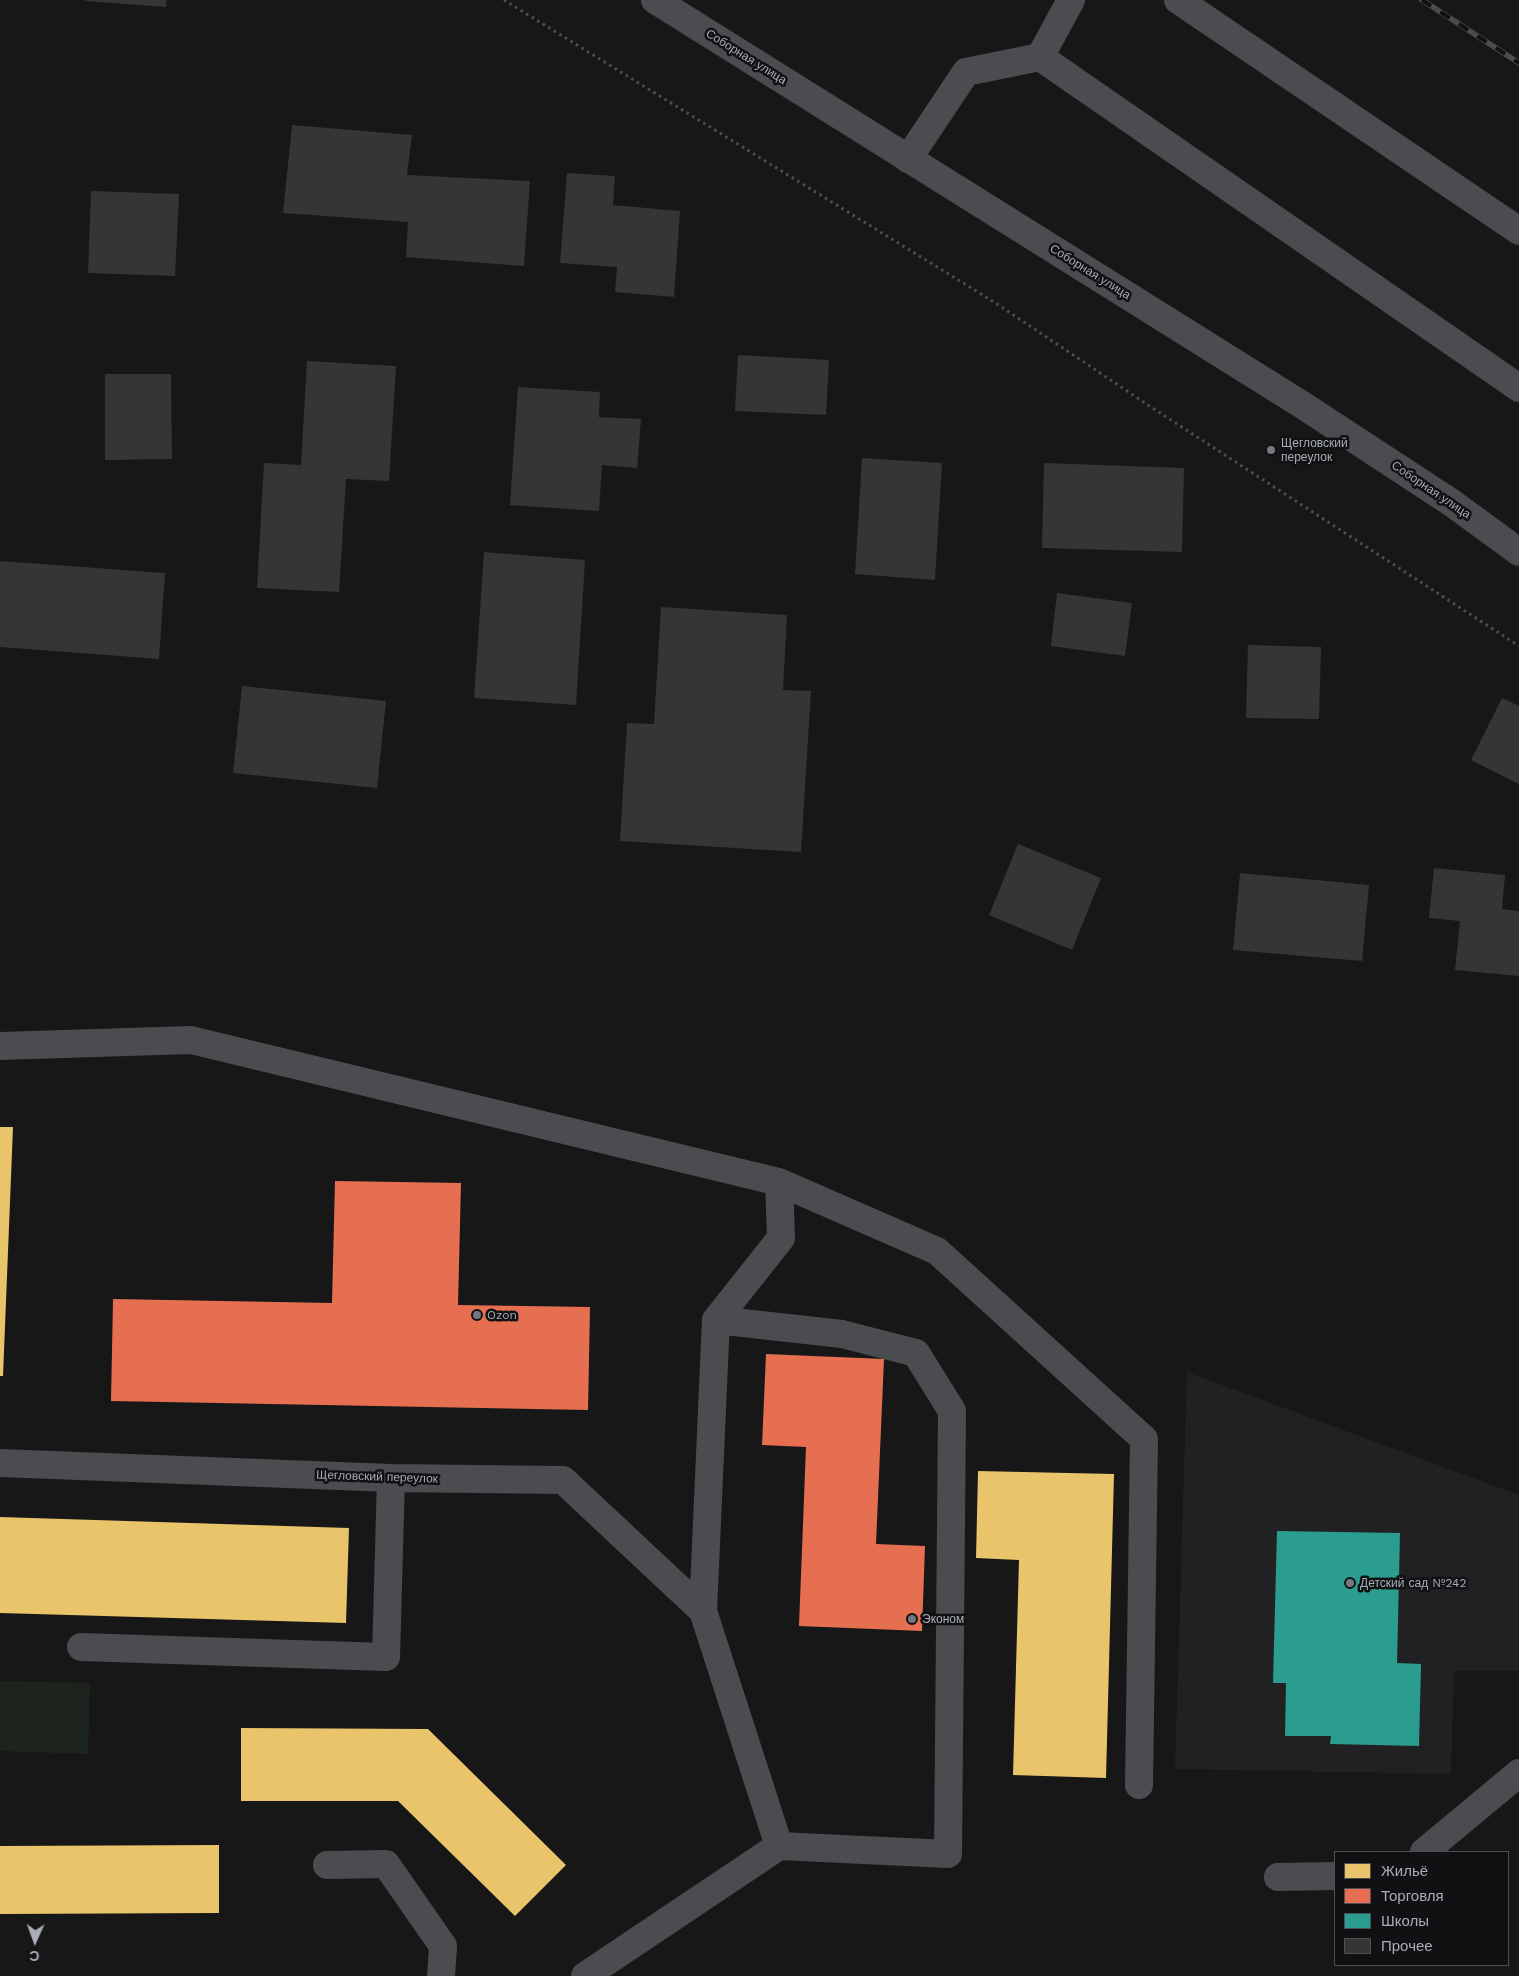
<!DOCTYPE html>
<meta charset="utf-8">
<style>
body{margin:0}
#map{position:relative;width:1519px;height:1976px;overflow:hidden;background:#171717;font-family:"Work Sans",sans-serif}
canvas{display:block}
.legend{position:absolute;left:1334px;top:1851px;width:175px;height:115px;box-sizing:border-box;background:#111113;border:1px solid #4d4f55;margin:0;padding:6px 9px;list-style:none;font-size:15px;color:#a8adb8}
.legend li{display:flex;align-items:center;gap:10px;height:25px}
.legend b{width:25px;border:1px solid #4d4f55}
.north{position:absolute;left:10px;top:1916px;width:50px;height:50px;-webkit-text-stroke:4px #111113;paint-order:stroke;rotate:182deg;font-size:14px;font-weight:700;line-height:20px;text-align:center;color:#a8adb8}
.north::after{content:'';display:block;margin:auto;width:18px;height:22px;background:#a8adb8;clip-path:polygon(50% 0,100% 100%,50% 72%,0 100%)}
</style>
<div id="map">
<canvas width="1519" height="1976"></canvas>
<ul class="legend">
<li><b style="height:14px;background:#e9c46a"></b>Жильё</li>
<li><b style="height:14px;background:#e76f51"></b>Торговля</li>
<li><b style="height:14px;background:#2a9d8f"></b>Школы</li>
<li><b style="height:14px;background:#353536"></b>Прочее</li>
</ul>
<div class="north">С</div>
</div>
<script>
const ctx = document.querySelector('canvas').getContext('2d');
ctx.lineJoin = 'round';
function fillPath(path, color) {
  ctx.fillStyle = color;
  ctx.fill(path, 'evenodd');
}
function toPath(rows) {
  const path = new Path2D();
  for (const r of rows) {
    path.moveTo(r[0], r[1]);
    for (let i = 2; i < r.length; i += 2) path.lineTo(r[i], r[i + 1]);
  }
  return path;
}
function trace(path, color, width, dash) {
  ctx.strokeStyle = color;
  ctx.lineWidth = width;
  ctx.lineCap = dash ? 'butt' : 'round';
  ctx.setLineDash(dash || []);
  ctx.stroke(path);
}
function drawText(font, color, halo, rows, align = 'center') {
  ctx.font = font + ' "Work Sans",sans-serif';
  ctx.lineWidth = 5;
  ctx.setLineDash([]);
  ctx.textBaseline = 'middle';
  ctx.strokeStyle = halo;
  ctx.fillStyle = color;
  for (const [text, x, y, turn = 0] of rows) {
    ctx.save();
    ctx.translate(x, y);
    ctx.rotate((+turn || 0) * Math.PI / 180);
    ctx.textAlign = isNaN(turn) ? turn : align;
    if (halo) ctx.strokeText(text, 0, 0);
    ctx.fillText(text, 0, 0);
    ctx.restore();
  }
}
const built = toPath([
 [1187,1372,1519,1495,1519,1671,1454,1671,1451,1774,1175,1769]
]);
const green = toPath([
 [0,1681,90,1683,88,1754,0,1751]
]);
const homes = toPath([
 [0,1127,13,1127,3,1376,0,1376],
 [978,1471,1114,1474,1106,1778,1013,1775,1019,1560,976,1558],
 [0,1517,349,1528,346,1623,0,1613],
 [241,1728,428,1729,566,1865,515,1916,398,1801,241,1801],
 [219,1845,219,1913,0,1914,0,1846]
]);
const shops = toPath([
 [335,1181,461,1183,458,1305,590,1307,588,1410,111,1401,113,1299,332,1303],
 [766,1354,884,1359,876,1544,925,1546,922,1631,799,1626,806,1447,762,1445]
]);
const schools = toPath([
 [1277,1531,1400,1533,1397,1663,1421,1664,1419,1746,1330,1744,1331,1736,1285,1736,1286,1683,1273,1683]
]);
const building = toPath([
 [85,0,167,0,166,7,85,1],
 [292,125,412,135,407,175,530,181,524,266,406,257,408,222,283,213],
 [567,173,615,176,613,205,680,211,674,297,615,292,617,267,560,263],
 [91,191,179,194,175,276,88,273],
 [738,355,829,360,826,415,735,411],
 [307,361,396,366,389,481,346,479,339,592,257,588,264,463,301,465],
 [105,374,171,374,172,459,105,460],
 [518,387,600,392,599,417,641,419,637,468,602,465,599,511,510,505],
 [862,458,942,463,935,580,855,574],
 [1044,463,1184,468,1182,552,1042,548],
 [484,552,585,560,576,705,474,698],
 [0,561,165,573,159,659,0,647],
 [1057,593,1132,603,1125,656,1051,646],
 [661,607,787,615,783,690,811,691,801,852,620,841,627,723,654,724],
 [1248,645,1321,647,1319,719,1246,718],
 [242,686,386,701,377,788,233,773],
 [1502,698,1519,706,1519,784,1471,760],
 [1018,844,1101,878,1072,950,989,915],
 [1434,868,1505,875,1502,909,1519,911,1519,976,1455,970,1460,921,1429,918],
 [1240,873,1369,885,1362,961,1233,950]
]);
const path = toPath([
 [504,0,994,302,1151,407,1519,646]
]);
const minor = toPath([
 [655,0,1304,406,1452,503,1519,552],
 [1178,0,1519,231],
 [1040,57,1071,0],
 [908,159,966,72,1040,57,1519,388],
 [0,1046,191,1040,779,1182,781,1238,716,1320,703,1611,779,1846],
 [779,1182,937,1251,1144,1439,1139,1785],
 [0,1463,391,1478,563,1480,703,1611],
 [81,1647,386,1657,391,1478],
 [1424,1852,1519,1773],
 [327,1865,386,1864,443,1946,441,1976],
 [1278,1877,1335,1876],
 [585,1976,779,1846,948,1854,952,1411,916,1353,842,1334,716,1320]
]);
const rail = toPath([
 [1422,0,1519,63]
]);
const markers = [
 [1271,450,5,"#757880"],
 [477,1315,5,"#757880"],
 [1350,1583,5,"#757880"],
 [912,1619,5,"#757880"]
];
const streetNames = [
 ["Соборная улица",746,57,32],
 ["Соборная улица",1090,272,32],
 ["Соборная улица",1431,490,34],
 ["Щегловский переулок",377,1477,2]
];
const poiNames = [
 ["Щегловский",1281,443],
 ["переулок",1281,457],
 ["Ozon",487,1315],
 ["Детский сад №242",1360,1583],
 ["Эконом",922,1619]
];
fillPath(built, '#212123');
fillPath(green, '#1d241e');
fillPath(homes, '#e9c46a');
fillPath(shops, '#e76f51');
fillPath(schools, '#2a9d8f');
fillPath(building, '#353536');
trace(path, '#4d4e52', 3, [2.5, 4]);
trace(minor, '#4b4c50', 28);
trace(rail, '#4b4c4f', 5.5);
trace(rail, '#111113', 4, [11]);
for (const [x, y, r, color] of markers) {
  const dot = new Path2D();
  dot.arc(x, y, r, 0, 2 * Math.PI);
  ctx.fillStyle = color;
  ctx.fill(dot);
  trace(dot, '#111113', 2);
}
drawText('12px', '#a8adb8', '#111113', streetNames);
drawText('12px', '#a8adb8', '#111113', poiNames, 'left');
</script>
